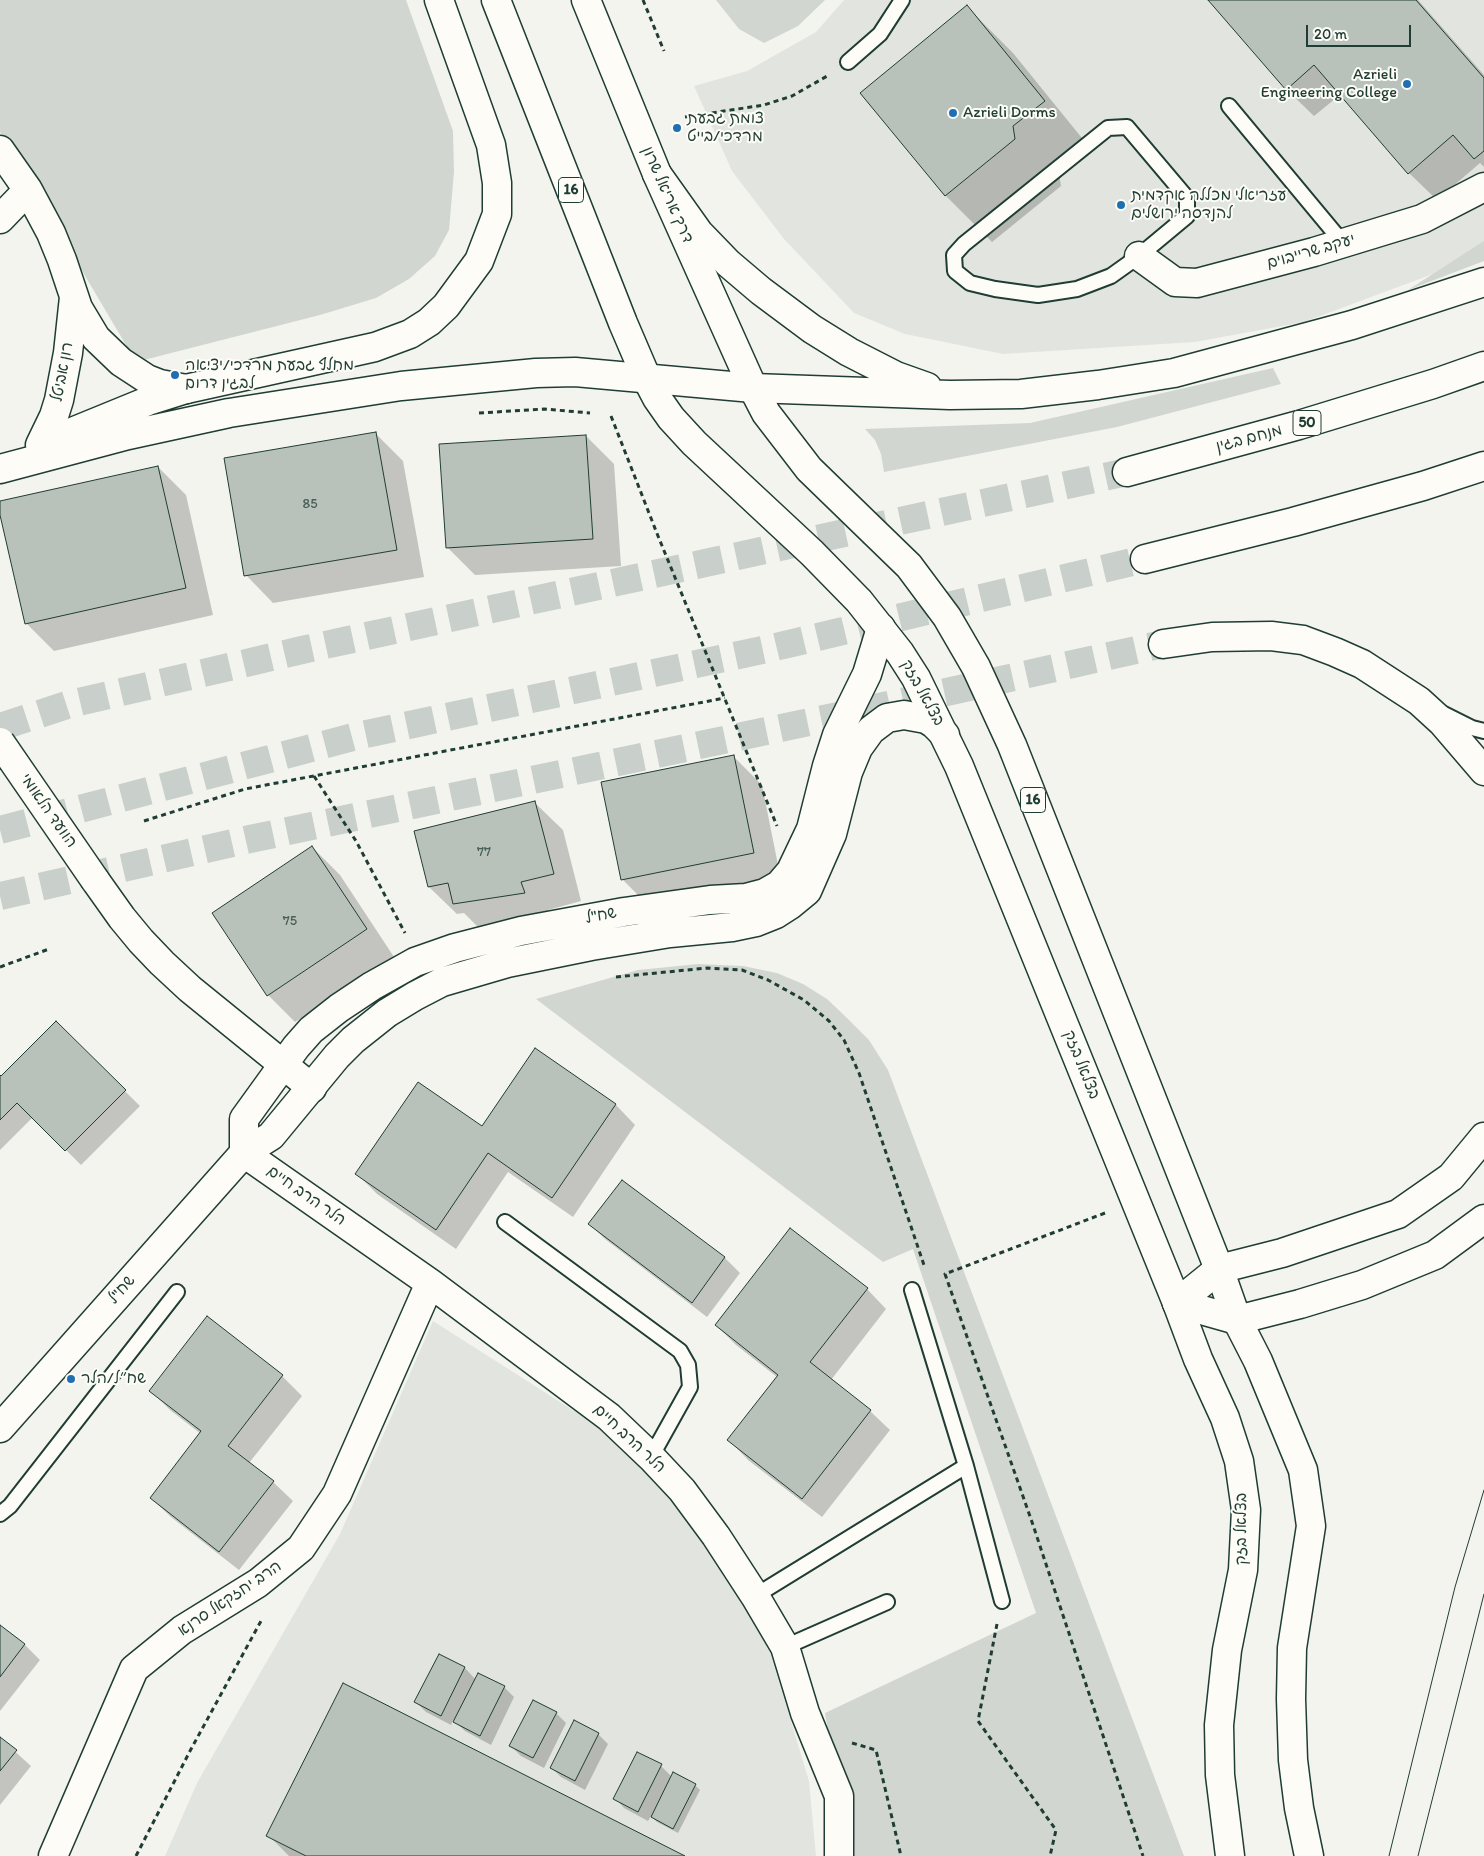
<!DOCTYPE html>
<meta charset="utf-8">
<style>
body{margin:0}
#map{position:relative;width:1484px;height:1856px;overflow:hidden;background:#f4f4ef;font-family:Itim,sans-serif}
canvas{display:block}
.scale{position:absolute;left:1306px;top:25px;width:105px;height:22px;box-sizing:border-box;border:2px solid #1f3d34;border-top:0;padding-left:6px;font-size:15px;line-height:18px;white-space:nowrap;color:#1f3d34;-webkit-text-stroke:4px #fdfcf7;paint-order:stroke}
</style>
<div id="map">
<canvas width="1484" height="1856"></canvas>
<div class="scale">20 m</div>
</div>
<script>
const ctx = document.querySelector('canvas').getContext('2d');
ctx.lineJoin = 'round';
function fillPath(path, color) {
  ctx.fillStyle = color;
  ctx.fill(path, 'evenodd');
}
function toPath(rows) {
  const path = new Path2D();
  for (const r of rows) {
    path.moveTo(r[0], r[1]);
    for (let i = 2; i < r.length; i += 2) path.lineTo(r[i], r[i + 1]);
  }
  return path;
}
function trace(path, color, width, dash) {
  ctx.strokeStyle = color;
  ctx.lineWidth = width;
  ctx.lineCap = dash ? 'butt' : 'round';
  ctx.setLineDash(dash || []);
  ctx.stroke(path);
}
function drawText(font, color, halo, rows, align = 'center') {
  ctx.font = font + ' Itim,"Playpen Sans Hebrew",sans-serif';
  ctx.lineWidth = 4;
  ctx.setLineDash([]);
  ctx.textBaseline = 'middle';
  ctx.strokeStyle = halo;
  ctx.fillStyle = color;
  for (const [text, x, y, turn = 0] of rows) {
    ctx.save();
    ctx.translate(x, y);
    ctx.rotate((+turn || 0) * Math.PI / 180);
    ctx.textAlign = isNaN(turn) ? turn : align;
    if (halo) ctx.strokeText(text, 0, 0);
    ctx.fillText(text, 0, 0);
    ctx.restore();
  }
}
const built = toPath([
 [844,0,1484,0,1484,255,1304,322,1195,342,1003,354,905,334,854,313,784,239,732,171,694,86,747,71,816,32],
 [433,1321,601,1428,659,1485,724,1563,771,1655,809,1781,816,1856,165,1856,197,1783,340,1534]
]);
const green = toPath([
 [0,0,406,0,453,131,454,172,449,230,435,256,409,279,376,298,320,315,136,362,0,132],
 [716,0,825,0,798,26,764,43,739,29],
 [1484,241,1484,261,1408,290],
 [1273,368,1281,384,1117,427,884,472,881,454,875,440,865,429,1030,423],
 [698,964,743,966,777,973,803,984,827,999,846,1017,869,1040,888,1070,1184,1856,844,1856,839,1796,825,1713,1036,1613,913,1249,883,1262,536,999,638,970]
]);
const shadow = toPath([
 [1209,0,1418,0,1484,75,1484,167,1480,163,1437,200,1409,173,1341,94,1314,116,1286,89],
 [967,7,1013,53,1090,148,1059,173,1061,186,992,242,946,196,862,93],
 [375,433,403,461,424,577,273,603,246,575],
 [586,436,614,464,621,566,475,575,448,548],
 [158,467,186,495,213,615,54,651,26,623,0,510,0,502],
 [734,757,762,785,781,880,650,907,622,879],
 [535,803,563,830,581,901,548,910,552,920,482,931,464,913,457,914,429,887],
 [312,847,340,875,394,957,295,1022,268,995],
 [56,1023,140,1106,81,1165,33,1117,0,1150,0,1077,1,1078],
 [536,1050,616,1105,635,1125,573,1217,508,1172,456,1249,377,1194,357,1174,482,1128],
 [622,1181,725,1258,740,1273,707,1317,605,1239,590,1224],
 [867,1289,886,1309,831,1380,870,1411,890,1430,822,1517,748,1460,729,1440,777,1377,736,1345,716,1325],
 [282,1376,302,1396,249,1463,273,1482,293,1501,239,1570,171,1517,151,1498,201,1434,170,1410,151,1391],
 [0,1626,25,1645,40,1660,0,1711],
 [439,1655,465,1668,476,1680,504,1687,514,1697,491,1745,465,1731,453,1720,451,1725,426,1712,416,1702],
 [556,1713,566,1723,544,1768,521,1756,511,1746],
 [598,1734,608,1744,585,1790,561,1777,551,1767],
 [0,1738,31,1766,0,1805],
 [661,1766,672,1777,695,1785,700,1790,678,1833,657,1822,651,1816,648,1821,624,1808,615,1798],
 [268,1835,683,1856,289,1856]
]);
const building = toPath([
 [1208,0,1416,0,1484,78,1484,151,1474,159,1453,135,1408,174,1314,65,1286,90,1208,0],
 [967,5,1045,101,1013,126,1015,139,945,196,860,93,967,5],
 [376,432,397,550,244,576,224,458,376,432],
 [586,435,593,539,446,548,439,444,586,435],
 [158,466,186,588,25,624,0,515,0,501,158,466],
 [734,755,754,853,621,880,601,782,734,755],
 [535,801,554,874,521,882,525,893,453,904,448,883,428,887,414,831,535,801],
 [312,846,367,929,267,996,212,913,312,846],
 [56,1021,126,1090,65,1151,17,1103,0,1120,0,1075,1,1076,56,1021],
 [535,1048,616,1104,552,1198,488,1153,436,1230,355,1174,418,1082,482,1126,535,1048],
 [622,1180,725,1257,692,1303,588,1224,622,1180],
 [790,1228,868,1288,810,1362,871,1410,802,1499,727,1440,778,1375,715,1325,790,1228],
 [207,1316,283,1375,228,1446,274,1481,219,1552,150,1498,201,1431,149,1391,207,1316],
 [0,1625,25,1644,0,1677,0,1625],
 [439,1654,465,1667,441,1716,414,1702,439,1654],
 [478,1673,505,1686,480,1736,453,1722,478,1673],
 [343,1683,685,1856,306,1856,266,1836,343,1683],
 [533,1700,557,1712,533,1758,509,1746,533,1700],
 [574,1720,599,1733,575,1781,550,1768,574,1720],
 [0,1737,17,1750,0,1771,0,1737],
 [637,1752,662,1764,638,1812,613,1799,637,1752],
 [673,1772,696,1784,673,1829,651,1817,673,1772]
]);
const motorwayTunnel = toPath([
 [0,727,70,704,302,650,1127,472],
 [0,830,357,736,767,649,1145,559],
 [0,896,250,839,843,715,1163,644]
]);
const path = toPath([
 [643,0,664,51],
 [685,117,764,105,792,96,829,75],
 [479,413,544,409,590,413],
 [611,416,658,536,777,826],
 [314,776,356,841,405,933],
 [144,821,245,789,725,698],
 [0,967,49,949],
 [616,977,707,968,742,970,768,980,804,1000,829,1021,844,1040,859,1073,925,1268],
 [1105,1213,945,1274,1033,1525,1143,1856],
 [997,1624,978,1721,1056,1830,1050,1856],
 [852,1743,876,1750,901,1856],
 [136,1856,190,1751,261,1621]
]);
const service = toPath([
 [848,62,880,34,902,0],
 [1229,106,1343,243],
 [1127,127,1187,198,1187,216,1139,256,1111,276,1077,289,1038,295,995,289,970,283,955,271,954,255,964,244,1108,128,1127,127],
 [1444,714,1472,728,1484,731],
 [505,1222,680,1351,688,1365,690,1387,651,1457],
 [912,1290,966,1466,1002,1601],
 [0,1514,10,1506,177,1292],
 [755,1596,966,1466],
 [785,1647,887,1602]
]);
const minor = toPath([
 [0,150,28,190,0,219],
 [28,190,51,233,62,260,78,308,96,338,121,362,147,379,160,384,186,389],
 [1139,256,1175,282,1197,283,1314,252,1422,219,1484,187],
 [40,445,54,416,59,400,68,353,74,297],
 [95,880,122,918,141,941,162,963,190,989,312,1088],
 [244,1153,430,1283,609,1417,651,1457,682,1490,716,1536,755,1596,785,1647,805,1713,839,1796,839,1856],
 [53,1856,134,1669,182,1630,258,1583,301,1548,337,1494,430,1283]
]);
const tertiary = toPath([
 [244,1153,244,1119,296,1047,311,1030,339,1008,372,986,415,962,455,948,521,931,624,912,710,900,746,898,765,893,779,885,791,871,811,829,827,766,837,735,867,674,881,628],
 [1177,1303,1198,1359,1225,1418,1239,1461,1246,1510,1243,1570,1227,1650,1219,1725,1220,1775,1230,1856],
 [1237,1320,1258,1361,1303,1470,1311,1526,1292,1648,1291,1699,1293,1760,1299,1808,1309,1856],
 [0,1428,244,1153,271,1136,337,1056,353,1040,387,1013,415,996,442,982,507,963,591,946,670,933,732,927,756,922,776,914,790,905,807,891,832,834,848,772,858,748,871,730,887,718,904,715,926,719,934,724,945,735]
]);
const trunk = toPath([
 [496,0,623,323,647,379,657,398,671,418,694,443,812,553,859,601,900,653,916,678,959,766,1177,1303],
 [586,0,657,174,753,388,766,413,809,469,909,566,947,617,976,667,1012,745,1219,1269,1237,1320],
 [186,389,375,347,410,334,429,322,446,306,479,261,497,214,497,183,491,145,439,0]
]);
const motorway = toPath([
 [657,174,699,233,728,263,761,291,812,329,849,352,896,376,927,387],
 [55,439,148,401,186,389],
 [0,469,128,435,229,413,401,386,536,373,575,372,753,388,950,395,1021,394,1098,385,1174,373,1352,325,1484,282],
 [1127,472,1299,425,1433,384,1484,366],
 [1145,559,1293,522,1423,486,1484,466],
 [1163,644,1212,637,1271,636,1303,640,1335,652,1362,664,1419,701,1442,722,1484,771],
 [1177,1303,1219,1269,1282,1253,1398,1214,1451,1177,1484,1137],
 [1177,1303,1237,1320,1300,1304,1362,1285,1435,1255,1484,1219]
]);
const tram = toPath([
 [1389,1856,1455,1587,1484,1490],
 [1418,1856,1484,1594]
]);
const minorBridge = toPath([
 [0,742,95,880]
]);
const markers = [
 [1407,84,5,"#1f6fb2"],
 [953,113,5,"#1f6fb2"],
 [677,128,5,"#1f6fb2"],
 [1121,205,5,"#1f6fb2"],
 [175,375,5,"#1f6fb2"],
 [71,1379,5,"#1f6fb2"]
];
const numberNames = [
 ["85",310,504],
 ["77",484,852],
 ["75",290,921]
];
const shields = [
 [571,190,25],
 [1307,423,28],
 [1033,800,25]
];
const shieldNames = [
 ["16",571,190],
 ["50",1307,423],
 ["16",1033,800]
];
const poiNames = [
 ["Azrieli",1397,75,"right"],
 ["Engineering College",1397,93,"right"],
 ["Azrieli Dorms",963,113],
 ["צומת גבעת",687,119],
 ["מרדכי/בייט",687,137],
 ["עזריאלי מכללה אקדמית",1131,196],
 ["להנדסה ירושלים",1131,214],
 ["מחלף גבעת מרדכי/יציאה",185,366],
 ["לבגין דרום",185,384],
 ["שח״ל/הלר",81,1379]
];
const streetNames = [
 ["דרך אריאל שרון",667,195,66],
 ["יעקב שרייבוים",1311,252,-16],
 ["רון אביטל",63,372,-79],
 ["מנחם בגין",1249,439,-15],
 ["בצלאל בזק",922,693,61],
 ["הוועד הלאומי",48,811,55],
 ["שח\"ל",601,916,-11],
 ["בצלאל בזק",1081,1065,68],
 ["הלר הרב חיים",306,1196,35],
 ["שח\"ל",122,1290,-49],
 ["הלר הרב חיים",629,1439,43],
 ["בצלאל בזק",1242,1529,-90],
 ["הרב יחזקאל סרנא",230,1599,-34]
];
fillPath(built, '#e2e5df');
fillPath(green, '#d1d6d1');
fillPath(shadow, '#0003');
fillPath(building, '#b9c1bb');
trace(building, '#1f3d34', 1);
trace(motorwayTunnel, '#c9cfca', 28, [28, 14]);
trace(service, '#1f3d34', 18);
trace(minor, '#1f3d34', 31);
trace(tertiary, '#1f3d34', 31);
trace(trunk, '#1f3d34', 31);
trace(motorway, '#1f3d34', 31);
trace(path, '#1f3d34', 3, [5, 4]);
trace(service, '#fdfcf7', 14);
trace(minor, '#fdfcf7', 28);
trace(tertiary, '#fdfcf7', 28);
trace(trunk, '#fdfcf7', 28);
trace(motorway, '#fdfcf7', 28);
trace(tram, '#1f3d34', 1);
trace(minorBridge, '#1f3d34', 31, []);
trace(minorBridge, '#fdfcf7', 28);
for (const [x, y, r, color] of markers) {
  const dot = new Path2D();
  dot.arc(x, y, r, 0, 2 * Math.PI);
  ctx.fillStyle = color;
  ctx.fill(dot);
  trace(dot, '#fdfcf7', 2);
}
drawText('14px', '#465e56', null, numberNames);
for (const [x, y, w] of shields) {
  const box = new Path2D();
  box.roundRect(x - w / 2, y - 12.5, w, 25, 4);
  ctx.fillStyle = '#fdfcf7';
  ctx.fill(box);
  trace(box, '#1f3d34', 1);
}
drawText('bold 15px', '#1f3d34', null, shieldNames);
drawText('16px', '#1f3d34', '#fdfcf7', poiNames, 'left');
drawText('16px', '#1f3d34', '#fdfcf7', streetNames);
</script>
